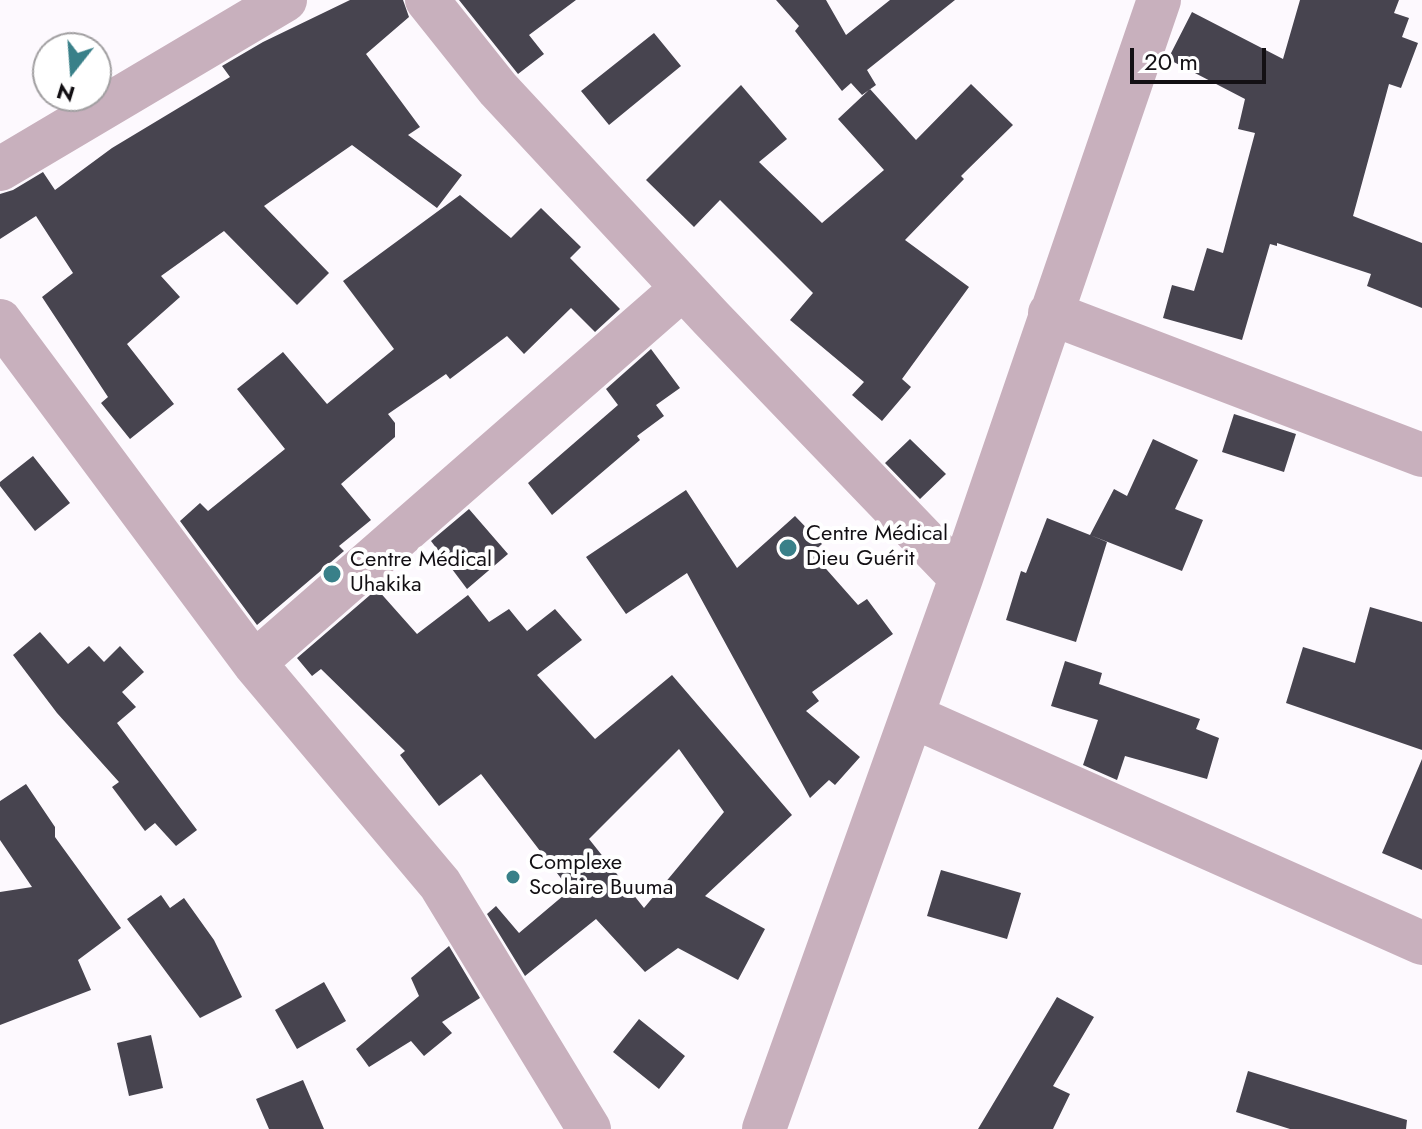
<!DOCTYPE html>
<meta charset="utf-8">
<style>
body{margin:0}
#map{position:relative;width:1422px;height:1129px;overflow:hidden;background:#fdf9fe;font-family:Jost,sans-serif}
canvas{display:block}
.north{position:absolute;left:32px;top:32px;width:80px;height:80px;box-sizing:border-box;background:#fff;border:2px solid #a19fa1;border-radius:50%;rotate:197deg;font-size:22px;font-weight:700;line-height:32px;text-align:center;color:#131014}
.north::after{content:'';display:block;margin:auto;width:28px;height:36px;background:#398089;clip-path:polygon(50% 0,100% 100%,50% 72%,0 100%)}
.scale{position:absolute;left:1130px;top:48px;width:136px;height:36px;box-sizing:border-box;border:4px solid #131014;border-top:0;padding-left:10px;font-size:24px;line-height:28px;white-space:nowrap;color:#131014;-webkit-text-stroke:6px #fff;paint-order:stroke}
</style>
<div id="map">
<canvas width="1422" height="1129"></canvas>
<div class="north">N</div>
<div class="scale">20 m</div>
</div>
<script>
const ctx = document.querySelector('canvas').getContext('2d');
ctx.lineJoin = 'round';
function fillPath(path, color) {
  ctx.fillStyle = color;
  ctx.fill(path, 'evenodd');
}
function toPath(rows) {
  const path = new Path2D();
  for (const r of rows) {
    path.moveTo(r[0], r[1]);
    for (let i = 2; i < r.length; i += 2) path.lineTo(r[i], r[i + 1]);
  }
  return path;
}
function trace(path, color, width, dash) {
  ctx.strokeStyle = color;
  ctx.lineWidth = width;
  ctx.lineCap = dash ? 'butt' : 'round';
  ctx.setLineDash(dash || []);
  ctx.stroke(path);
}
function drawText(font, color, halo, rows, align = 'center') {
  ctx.font = font + ' Jost,sans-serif';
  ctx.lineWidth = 8;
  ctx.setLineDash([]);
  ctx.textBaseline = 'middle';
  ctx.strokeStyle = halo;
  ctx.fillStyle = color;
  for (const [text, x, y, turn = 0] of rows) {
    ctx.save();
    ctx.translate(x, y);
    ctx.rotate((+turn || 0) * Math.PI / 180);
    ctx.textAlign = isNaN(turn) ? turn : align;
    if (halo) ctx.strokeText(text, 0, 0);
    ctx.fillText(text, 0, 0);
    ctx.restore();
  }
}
const building = toPath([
 [350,0,403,0,409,17,366,54,420,127,408,135,462,175,437,208,352,145,264,206,329,273,297,305,224,231,161,276,180,297,127,344,174,404,130,439,101,403,108,397,42,297,73,273,36,216,0,239,0,194,13,190,43,172,55,190,112,148,230,77,222,66,263,42],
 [459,0,576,0,529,35,544,54,518,74],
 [776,0,826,0,846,35,890,0,955,0,867,70,876,85,862,95,851,83,842,91,795,31,799,26],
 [1300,0,1399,0,1394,13,1409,18,1402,37,1418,43,1401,88,1389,84,1353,216,1422,243,1422,308,1367,286,1371,274,1277,243,1277,246,1270,244,1242,340,1163,318,1172,285,1194,291,1207,248,1223,253,1255,133,1238,129,1245,99,1168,59,1192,12,1283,59],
 [654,33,681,66,609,125,581,91],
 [971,84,1013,125,961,176,964,179,905,240,969,287,902,379,911,387,882,421,852,395,864,382,790,320,813,293,720,200,694,227,646,180,741,85,787,139,759,162,822,223,884,170,838,119,870,89,916,140],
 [460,195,511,238,541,208,581,247,570,258,620,309,595,332,571,308,524,354,507,336,450,379,446,374,388,414,395,423,395,437,341,484,371,520,339,546,344,551,257,625,180,521,200,503,208,511,285,449,237,389,283,352,327,404,394,349,343,281],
 [651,349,680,388,656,405,664,416,637,436,640,440,552,515,528,483,618,405,606,389],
 [1234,414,1296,434,1284,472,1222,452],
 [910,439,946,474,920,499,885,463],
 [1153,439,1198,460,1175,509,1203,520,1182,571,1090,535,1107,542,1076,642,1006,620,1021,571,1026,573,1047,518,1090,535,1114,489,1127,496],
 [33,456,70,503,35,531,0,486,0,482],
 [686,490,737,568,795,516,822,544,812,553,858,605,867,599,893,634,812,692,819,701,806,711,860,757,835,785,829,780,810,798,687,573,626,614,586,557],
 [469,509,508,554,467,589,431,541],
 [377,589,417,634,468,595,489,622,509,609,527,631,555,609,582,640,537,675,595,739,672,675,792,815,705,896,765,929,738,980,678,948,645,972,596,919,525,976,487,914,496,906,519,933,570,890,481,774,439,806,400,755,405,751,321,669,312,676,297,658],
 [679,749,724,812,644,908,589,839],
 [1370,607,1422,622,1422,750,1286,703,1303,647,1355,663],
 [40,632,68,664,89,646,104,662,120,646,144,672,122,692,136,707,117,723,197,830,176,846,155,823,145,831,112,787,119,782,57,713,13,655],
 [1065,661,1102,673,1099,684,1200,719,1196,729,1219,738,1207,779,1125,756,1117,780,1083,765,1098,720,1051,706],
 [1422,759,1422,870,1382,853],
 [26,784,55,827,55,837,121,928,78,960,91,990,0,1025,0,892,32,887,0,840,0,801],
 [941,870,1021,893,1007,939,927,916],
 [161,895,170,908,184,898,214,940,242,997,200,1018,127,919],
 [449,946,480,998,442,1022,452,1033,424,1056,411,1041,369,1067,356,1049,419,996,411,978],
 [324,982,346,1021,297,1049,275,1010],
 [1057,997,1094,1017,1053,1086,1070,1094,1053,1129,978,1129],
 [639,1019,685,1056,659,1089,613,1052],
 [151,1035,163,1088,129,1096,117,1043],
 [1248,1071,1407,1120,1406,1129,1290,1129,1236,1112],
 [303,1080,324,1129,269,1129,256,1099]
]);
const minor = toPath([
 [427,0,498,89,711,318,961,578],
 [0,169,285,0],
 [1050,313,1422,455],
 [0,321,254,663,440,884,589,1129],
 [254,663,683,288],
 [912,716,1422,943],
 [764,1129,961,578,1159,0]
]);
const markers = [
 [788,548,10,"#398089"],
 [332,574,10,"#398089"],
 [513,877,8,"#398089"]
];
const poiNames = [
 ["Centre Médical",806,535],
 ["Dieu Guérit",806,560],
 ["Centre Médical",350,561],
 ["Uhakika",350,586],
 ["Complexe",529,864],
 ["Scolaire Buuma",529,889]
];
fillPath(building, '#47444f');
trace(minor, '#c8b0bd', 44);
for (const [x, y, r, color] of markers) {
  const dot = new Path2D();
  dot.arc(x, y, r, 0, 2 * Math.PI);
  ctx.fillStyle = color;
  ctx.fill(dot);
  trace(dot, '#fff', 3);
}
drawText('22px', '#131014', '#fff', poiNames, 'left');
</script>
